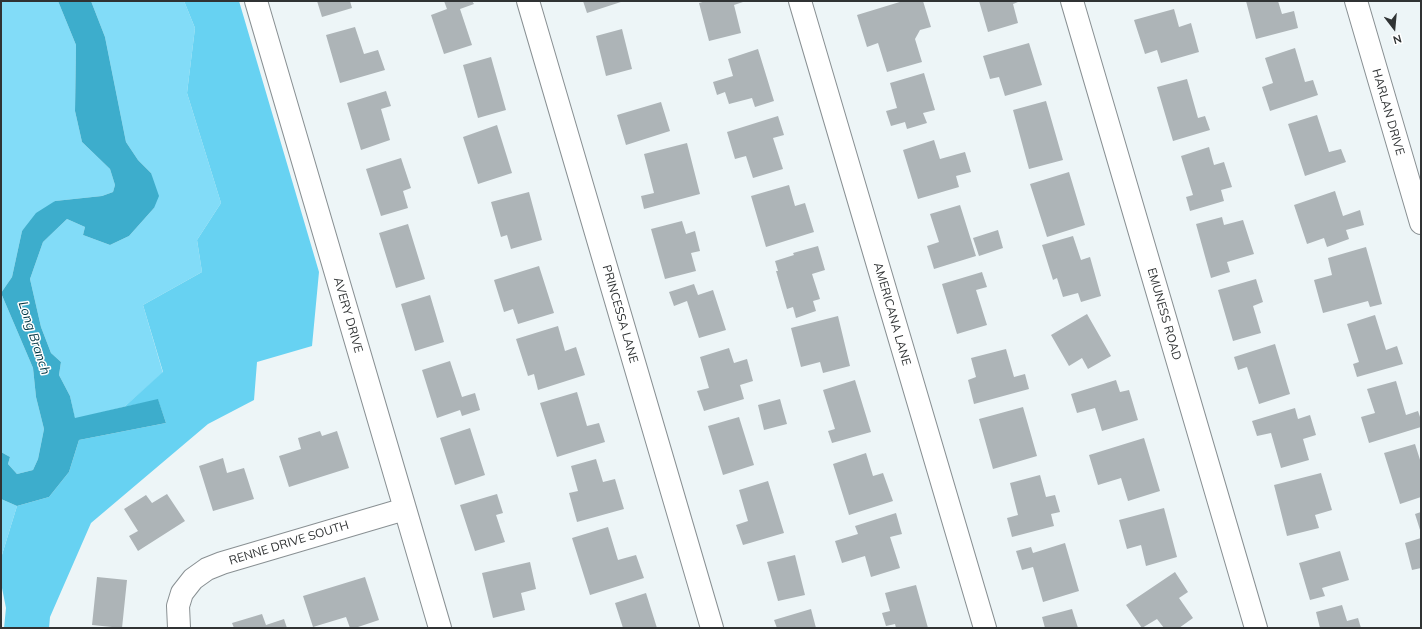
<!DOCTYPE html>
<style>
body{margin:0}
#map{position:relative;width:1422px;height:629px;overflow:hidden;background:#edf5f7;font-family:Mulish,sans-serif}
canvas{display:block}
.frame{position:absolute;inset:0;border:2px solid #303334;pointer-events:none}
.north{position:absolute;left:1374px;top:8px;width:40px;height:40px;-webkit-text-stroke:3px #fff;paint-order:stroke;rotate:164deg;font-size:11px;font-weight:700;line-height:16px;text-align:center;color:#303334}
.north::after{content:'';display:block;margin:auto;width:14px;height:18px;background:#303334;clip-path:polygon(50% 0,100% 100%,50% 72%,0 100%)}
</style>
<div id="map">
<canvas width="1422" height="629"></canvas>
<div class="frame"></div>
<div class="north">N</div>
</div>
<script>
const ctx = document.querySelector('canvas').getContext('2d');
ctx.lineJoin = 'round';
function fillPath(path, color) {
  ctx.fillStyle = color;
  ctx.fill(path, 'evenodd');
}
function toPath(rows) {
  const path = new Path2D();
  for (const r of rows) {
    path.moveTo(r[0], r[1]);
    for (let i = 2; i < r.length; i += 2) path.lineTo(r[i], r[i + 1]);
  }
  return path;
}
function trace(path, color, width, dash) {
  ctx.strokeStyle = color;
  ctx.lineWidth = width;
  ctx.lineCap = dash ? 'butt' : 'round';
  ctx.setLineDash(dash || []);
  ctx.stroke(path);
}
function drawText(font, color, halo, rows, align = 'center') {
  ctx.font = font + ' Mulish,sans-serif';
  ctx.lineWidth = 3;
  ctx.setLineDash([]);
  ctx.textBaseline = 'middle';
  ctx.strokeStyle = halo;
  ctx.fillStyle = color;
  for (const [text, x, y, turn = 0] of rows) {
    ctx.save();
    ctx.translate(x, y);
    ctx.rotate((+turn || 0) * Math.PI / 180);
    ctx.textAlign = isNaN(turn) ? turn : align;
    if (halo) ctx.strokeText(text, 0, 0);
    ctx.fillText(text, 0, 0);
    ctx.restore();
  }
}
const green = toPath([
 [1,1,58,1,76,45,75,111,82,142,110,169,115,185,113,192,102,196,55,201,22,231,12,277,1,293],
 [91,1,184,1,195,28,187,93,221,203,197,240,202,272,143,305,163,373,124,407,75,419,70,396,59,375,61,362,51,353,41,327,30,279,43,242,67,219,85,227,83,235,110,245,129,236,154,208,151,173,138,160,126,142,105,37],
 [1,293,33,368,36,397,44,429,38,459,33,470,17,474,8,464,10,457,1,452],
 [1,499,17,506,1,558]
]);
const forest = toPath([
 [184,1,239,1,319,272,312,346,257,362,254,400,208,424,91,523,50,617,49,628,4,628,6,608,1,583,1,558,17,506,49,497,69,472,79,440,166,423,158,400,124,407,163,372,143,305,202,272,197,240,221,203,187,93,195,28]
]);
const water = toPath([
 [58,1,91,1,105,37,126,142,138,160,151,173,159,196,154,208,129,236,110,245,83,235,85,227,67,219,43,242,30,279,41,327,51,353,61,362,59,375,70,396,75,418,158,399,166,423,79,440,69,472,49,497,17,506,1,499,1,452,10,457,8,464,17,474,33,470,38,459,44,429,36,397,33,368,1,293,12,277,22,231,36,213,55,201,102,196,113,192,115,185,110,169,82,142,75,111,76,45]
]);
const building = toPath([
 [317,1,350,1,352,8,322,17],
 [444,1,472,1,474,4,460,9,472,45,444,54,431,15,447,9],
 [583,1,624,1,587,13],
 [706,1,746,1,734,5,741,33,709,41,699,3],
 [903,1,923,1,931,27,920,30,915,39,922,62,887,72,878,43,867,47,857,15],
 [979,1,1018,1,1018,2,1013,4,1018,23,988,32],
 [1246,1,1278,1,1282,14,1294,11,1298,28,1256,39],
 [1174,9,1179,27,1191,23,1199,52,1161,63,1157,50,1145,54,1134,20],
 [355,27,364,54,378,50,385,70,340,83,326,35],
 [622,29,632,69,606,76,596,36],
 [1029,43,1042,85,1005,96,999,77,990,79,983,56],
 [1295,48,1305,82,1313,80,1318,95,1270,111,1262,87,1273,83,1265,58],
 [758,49,774,101,755,107,752,98,729,104,725,92,717,95,713,82,733,76,728,59],
 [491,57,506,110,478,118,463,65],
 [924,73,935,110,923,113,927,123,907,129,905,122,891,126,886,111,897,108,890,83],
 [1187,79,1198,118,1205,116,1210,130,1173,141,1157,87],
 [386,91,391,106,381,109,390,140,361,150,347,103],
 [1046,101,1063,160,1029,169,1013,110],
 [661,102,670,131,626,145,617,115],
 [1317,115,1329,152,1341,149,1346,162,1305,176,1288,124],
 [778,116,784,135,773,138,783,169,753,178,746,156,735,159,727,132],
 [497,125,512,173,478,184,463,137],
 [934,140,940,159,965,152,971,172,956,176,959,187,918,199,903,150],
 [687,143,700,194,644,209,641,196,654,193,644,154],
 [1209,147,1214,165,1224,162,1232,187,1221,190,1224,201,1190,211,1186,197,1193,195,1181,156],
 [401,158,411,188,403,191,408,208,381,216,366,169],
 [1069,172,1085,225,1047,237,1030,184],
 [789,185,795,206,805,203,814,232,766,247,751,196],
 [1335,191,1343,216,1360,210,1364,225,1346,230,1349,239,1327,247,1324,238,1307,244,1294,205],
 [529,192,542,240,511,249,507,235,501,237,491,202],
 [960,205,976,256,934,269,927,246,939,242,930,214],
 [1222,217,1224,225,1243,220,1254,254,1227,262,1230,272,1211,278,1196,224],
 [682,221,686,234,695,231,700,251,691,253,696,271,665,279,651,229],
 [408,224,425,279,396,288,379,233],
 [998,230,1003,248,979,256,973,238],
 [1073,236,1081,260,1090,257,1101,296,1081,302,1078,293,1063,297,1057,278,1053,280,1042,245],
 [818,246,825,270,812,274,820,299,813,301,816,311,796,318,793,307,787,309,776,271,778,271,775,261,794,255,793,253],
 [1366,247,1382,304,1370,307,1368,301,1323,313,1314,280,1332,275,1328,258],
 [539,266,554,313,518,324,513,309,504,312,494,280],
 [982,272,987,287,976,290,987,325,957,334,942,284],
 [1256,279,1263,302,1253,306,1261,333,1233,341,1218,290],
 [694,284,698,295,713,290,726,330,699,338,687,301,674,306,669,292],
 [430,295,444,342,415,351,401,304],
 [1087,314,1111,356,1088,369,1082,358,1069,366,1051,335],
 [1375,315,1386,350,1397,346,1403,364,1357,377,1353,364,1359,362,1347,324],
 [838,316,850,366,823,373,820,362,801,367,791,328],
 [558,326,565,351,576,347,585,375,538,390,534,374,528,376,516,339],
 [1275,344,1290,394,1259,404,1247,367,1238,370,1234,357],
 [729,348,734,363,747,359,753,381,740,385,744,399,704,411,697,391,709,388,700,357],
 [1006,349,1014,377,1025,374,1029,389,974,404,968,380,976,377,971,358],
 [450,361,462,397,475,393,480,410,462,416,460,410,437,418,422,370],
 [855,380,871,432,832,443,828,431,835,429,823,390],
 [1116,380,1120,392,1129,390,1138,420,1102,431,1095,408,1077,413,1071,394],
 [1396,381,1406,415,1418,411,1421,420,1421,427,1369,443,1361,417,1375,413,1367,389],
 [577,392,587,426,599,423,605,442,557,457,540,403],
 [780,399,787,424,764,430,758,405],
 [1023,407,1037,456,993,469,979,419],
 [1295,408,1298,419,1310,415,1316,435,1303,439,1309,460,1281,468,1271,433,1257,436,1252,421],
 [739,417,754,465,723,475,708,426],
 [470,428,485,475,455,485,440,438],
 [320,431,322,436,337,431,349,468,289,487,279,456,301,449,298,438],
 [1144,438,1160,491,1128,501,1121,478,1098,485,1089,455],
 [1415,444,1421,463,1421,497,1400,504,1384,453],
 [866,453,873,476,883,473,893,501,849,515,833,464],
 [223,458,227,473,244,468,254,499,213,511,199,466],
 [596,459,603,482,615,479,624,509,577,522,569,493,578,491,571,466],
 [1321,473,1332,510,1315,515,1319,528,1287,536,1274,485],
 [1040,475,1046,497,1055,495,1060,512,1051,514,1054,526,1012,537,1007,518,1018,515,1010,483],
 [768,481,784,533,743,545,736,525,748,521,739,490],
 [167,494,185,521,138,551,129,536,138,531,124,509,146,495,152,503],
 [497,494,503,513,496,515,505,542,475,551,460,505],
 [1164,508,1177,557,1146,566,1141,545,1127,549,1119,520],
 [1421,512,1421,533,1415,514],
 [896,513,902,534,890,537,900,568,871,577,865,556,842,563,835,541,858,534,855,526],
 [608,527,618,560,636,555,644,578,590,595,572,538],
 [1421,538,1421,568,1412,570,1405,543],
 [1065,543,1079,591,1043,602,1033,567,1022,570,1016,551,1031,547,1033,553],
 [1340,551,1349,580,1322,588,1325,596,1310,600,1299,563],
 [795,555,805,595,778,601,767,562],
 [530,562,536,589,521,593,525,610,493,618,482,573],
 [1175,572,1188,592,1179,598,1193,618,1179,628,1164,628,1157,619,1142,628,1126,605],
 [97,577,127,580,122,628,92,625],
 [365,577,379,620,355,628,350,628,346,617,313,627,303,596],
 [916,585,928,628,896,628,895,624,886,626,882,613,890,611,885,593],
 [646,593,657,628,623,628,615,603],
 [1342,605,1347,621,1358,618,1361,628,1320,628,1316,612],
 [811,609,816,628,777,628,774,620],
 [1072,609,1078,628,1045,628,1042,617],
 [262,614,266,625,284,619,287,628,234,628,232,623]
]);
const minor = toPath([
 [256,1,440,628],
 [528,1,712,628],
 [800,1,985,628],
 [1072,1,1256,628],
 [1356,1,1421,223],
 [179,628,178,606,182,593,193,579,207,569,222,563,405,509]
]);
const streetNames = [
 ["HARLAN DRIVE",1388,112,74],
 ["PRINCESSA LANE",620,314,74],
 ["AMERICANA LANE",892,314,74],
 ["EMUNESS ROAD",1164,314,74],
 ["AVERY DRIVE",348,315,74],
 ["RENNE DRIVE SOUTH",289,543,-17]
];
const waterNames = [
 ["Long Branch",34,338,72]
];
fillPath(green, '#82dcf8');
fillPath(forest, '#67d2f2');
fillPath(water, '#3dadcc');
fillPath(building, '#adb4b7');
trace(minor, '#899093', 24);
trace(minor, '#fff', 22);
drawText('12px', '#303334', '#fff', streetNames);
drawText('italic 13px', '#043845', '#fff', waterNames);
</script>
